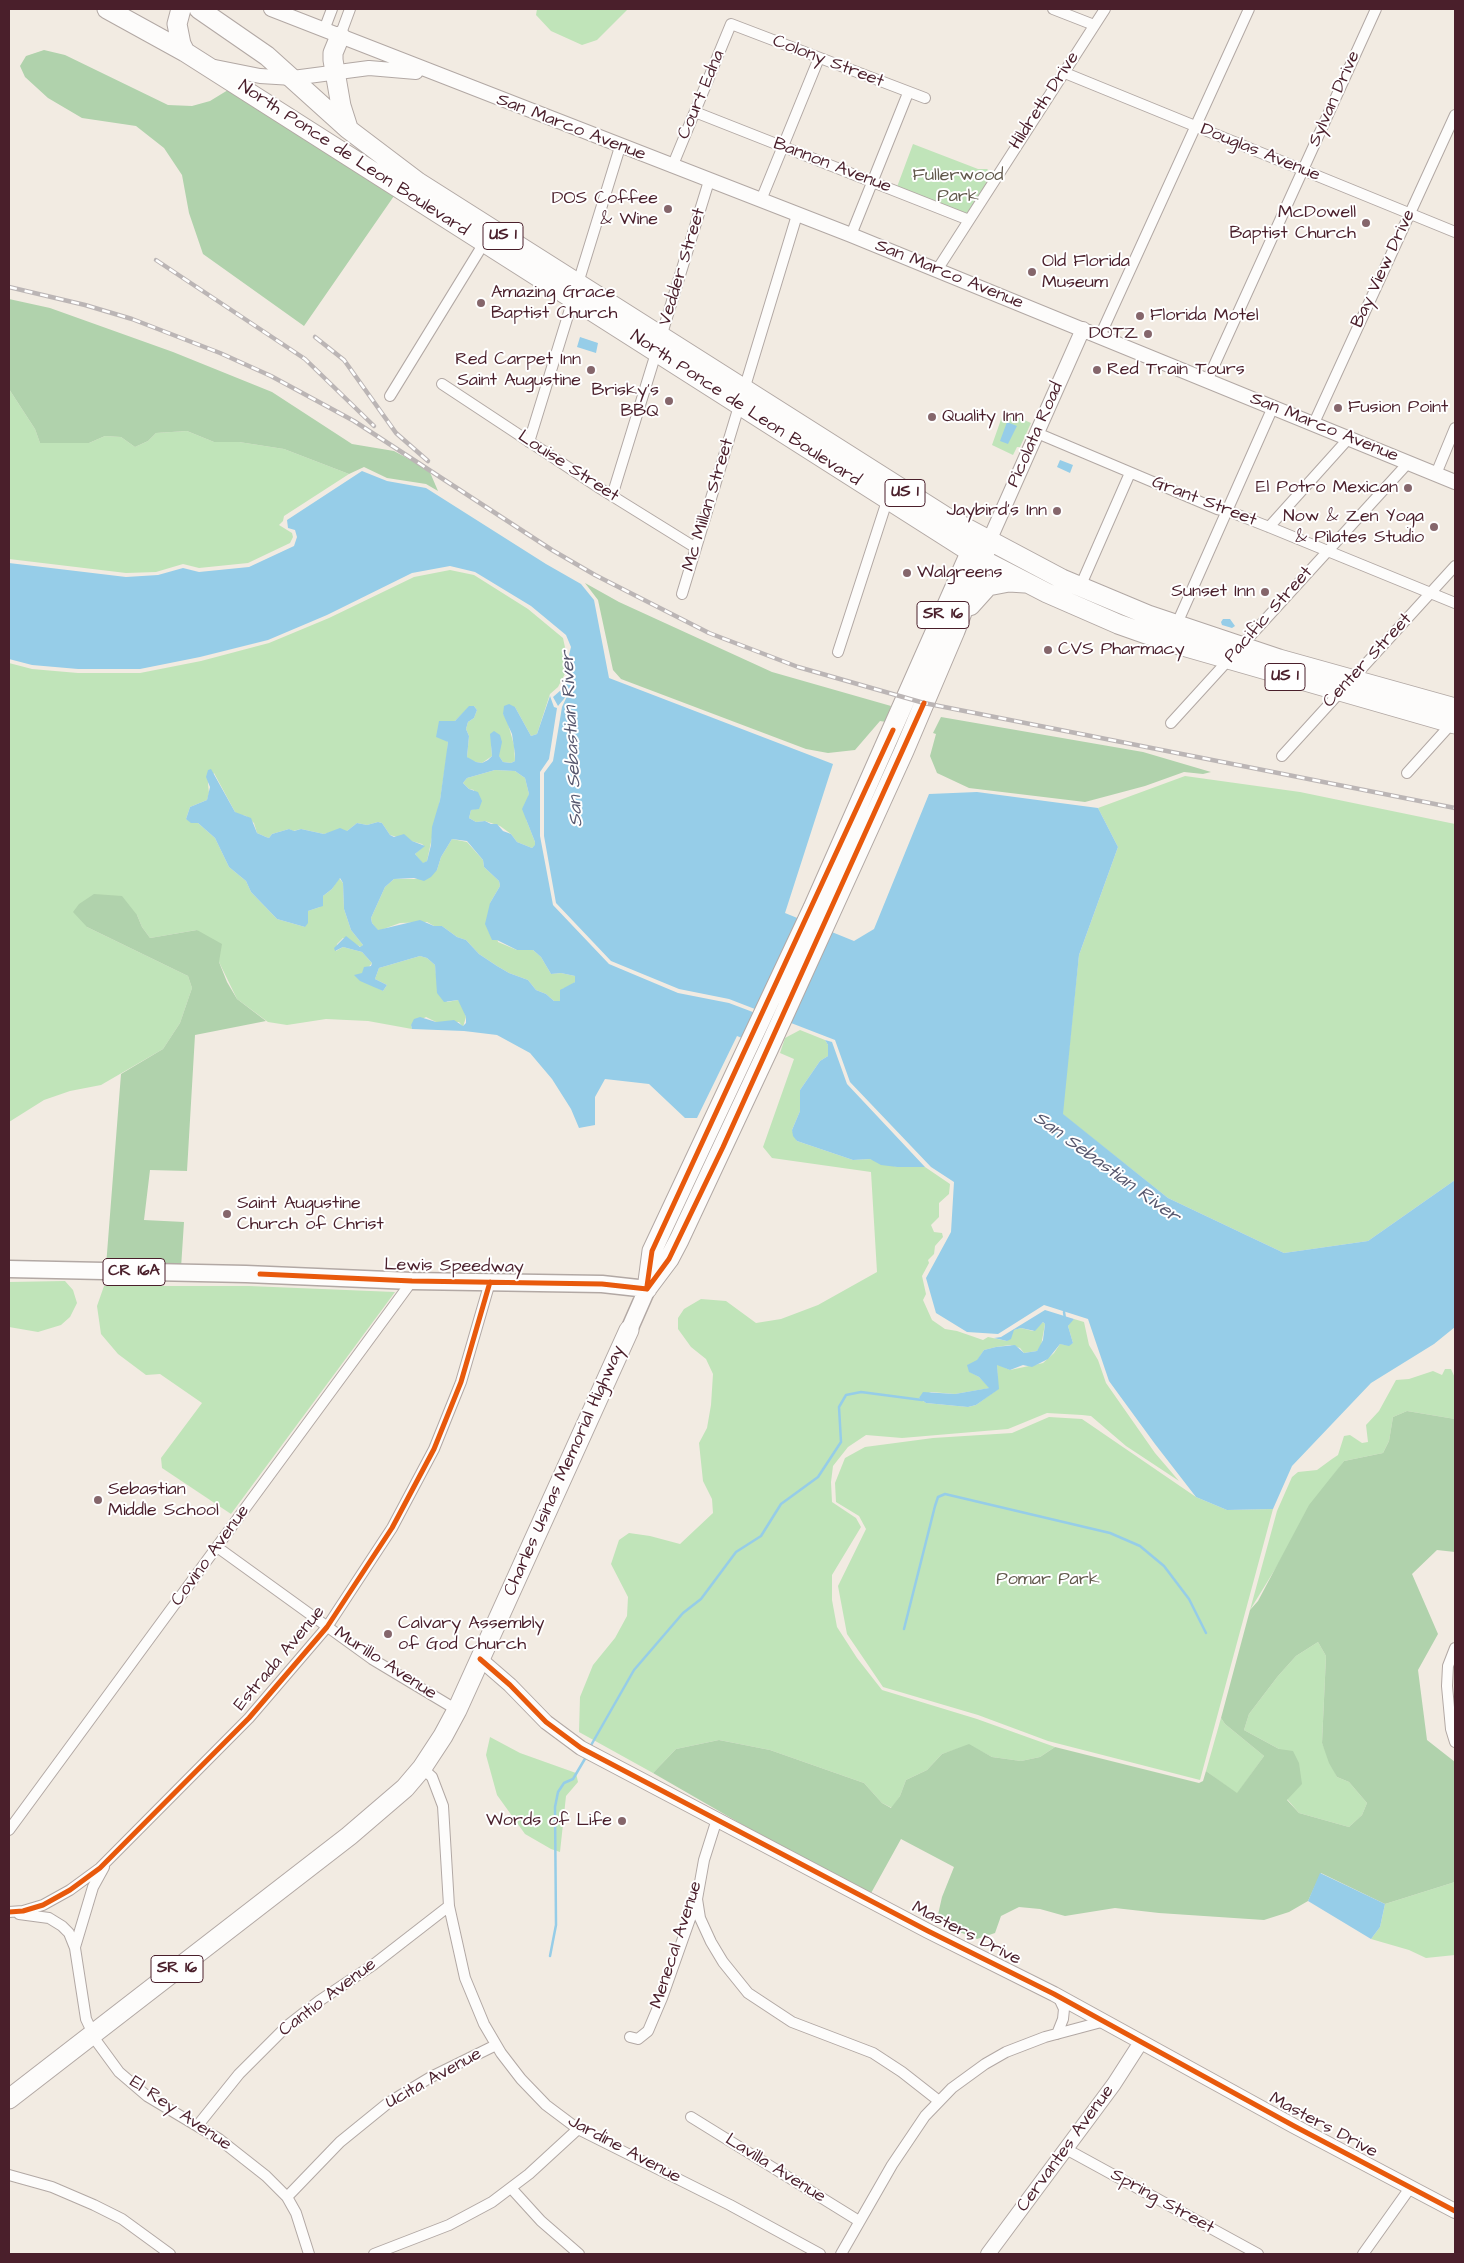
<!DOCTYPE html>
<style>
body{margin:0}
#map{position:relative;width:1464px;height:2263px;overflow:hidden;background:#f2ebe2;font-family:"Architects Daughter",sans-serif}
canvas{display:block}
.frame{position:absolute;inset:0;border:10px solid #4a1f2b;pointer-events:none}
</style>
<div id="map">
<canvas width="1464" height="2263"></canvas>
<div class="frame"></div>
</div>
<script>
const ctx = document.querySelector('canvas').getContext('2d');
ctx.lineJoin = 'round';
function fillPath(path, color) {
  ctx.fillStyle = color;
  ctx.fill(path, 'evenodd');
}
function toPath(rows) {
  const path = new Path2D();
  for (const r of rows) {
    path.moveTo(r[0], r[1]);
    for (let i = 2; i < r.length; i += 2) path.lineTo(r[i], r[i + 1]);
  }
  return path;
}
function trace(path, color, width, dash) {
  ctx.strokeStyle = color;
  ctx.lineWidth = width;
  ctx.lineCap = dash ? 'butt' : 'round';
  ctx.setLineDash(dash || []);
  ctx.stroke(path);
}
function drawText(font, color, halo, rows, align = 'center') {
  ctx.font = font + ' "Architects Daughter",sans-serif';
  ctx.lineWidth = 4;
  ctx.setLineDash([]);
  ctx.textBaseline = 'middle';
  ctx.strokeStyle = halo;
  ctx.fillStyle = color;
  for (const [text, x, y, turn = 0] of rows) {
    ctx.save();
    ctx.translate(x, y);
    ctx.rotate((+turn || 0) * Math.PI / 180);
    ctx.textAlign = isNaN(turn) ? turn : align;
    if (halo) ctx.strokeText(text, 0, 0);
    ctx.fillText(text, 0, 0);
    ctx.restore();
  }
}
const green = toPath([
 [537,9,628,9,597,40,582,45,551,31,536,15],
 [913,144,978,169,987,169,993,174,967,214,897,187],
 [9,389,35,429,40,443,89,443,105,436,121,437,135,447,148,441,156,433,187,431,214,442,239,442,284,449,349,474,284,516,283,521,279,525,292,533,293,537,290,543,248,563,199,568,183,564,156,572,126,573,9,559],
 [1004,411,1031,423,1020,447,1017,447,1013,455,992,445],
 [450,570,474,575,528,609,563,638,569,666,558,687,550,694,537,734,531,736,515,707,503,714,507,720,514,745,515,761,511,763,503,762,491,745,492,756,482,763,470,761,467,757,469,736,466,729,468,722,474,718,477,710,474,706,465,711,455,721,450,721,443,738,448,742,447,754,440,800,427,861,423,864,415,854,424,846,422,844,390,835,382,823,378,822,367,825,357,823,347,831,335,831,324,834,301,829,293,831,289,829,272,834,269,838,266,837,257,833,254,823,246,816,237,814,235,812,214,773,208,783,209,793,207,800,190,807,186,819,198,823,215,838,229,867,246,881,251,892,277,919,305,927,308,911,320,907,323,896,332,889,339,878,343,883,344,909,351,930,363,945,361,947,343,938,337,944,336,951,343,947,362,952,372,963,359,978,383,991,387,985,375,979,379,968,420,956,427,958,435,965,437,983,447,1002,458,1000,462,1005,466,1017,463,1027,459,1022,436,1022,426,1017,411,1025,412,1029,368,1021,326,1019,287,1025,268,1022,237,999,219,962,197,930,150,938,142,927,137,915,87,927,188,976,192,988,180,1023,163,1049,101,1085,70,1091,44,1100,9,1122,9,663,32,669,78,673,140,673,201,661,269,643,329,618,414,577],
 [495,770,515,771,525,778,529,794,526,819,535,842,536,845,532,848,517,842,511,834,500,826,485,821,476,822,469,818,471,810,475,809,474,790,469,789,463,783,467,778],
 [1185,776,1300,792,1455,824,1455,1180,1368,1241,1284,1253,1168,1198,1062,1114,1079,955,1118,847,1098,808],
 [452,839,467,842,483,860,484,867,499,881,500,886,490,903,498,942,517,950,533,950,541,957,551,974,561,973,575,976,575,982,566,989,563,988,560,1001,554,1001,546,994,536,990,528,980,509,973,497,966,479,954,466,940,457,937,442,926,434,926,427,922,400,923,378,931,372,923,371,918,385,887,394,879,420,879,437,870,441,857],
 [800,1030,825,1040,828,1045,828,1056,820,1061,800,1090,800,1111,792,1130,797,1141,853,1160,870,1159,897,1167,925,1167,950,1184,949,1194,939,1203,939,1217,931,1225,934,1232,942,1233,943,1237,935,1246,934,1254,928,1260,929,1263,922,1276,926,1294,923,1300,932,1320,945,1329,957,1331,983,1340,988,1337,1007,1341,1013,1330,1021,1328,1033,1331,1043,1322,1045,1324,1041,1346,1037,1351,1024,1353,1020,1348,1010,1345,996,1347,984,1350,977,1361,968,1365,970,1372,979,1377,990,1388,955,1394,931,1392,919,1398,926,1403,968,1407,976,1405,998,1389,997,1364,1010,1370,1043,1363,1054,1353,1060,1344,1067,1345,1073,1343,1068,1326,1071,1321,1074,1319,1084,1322,1089,1345,1098,1360,1106,1383,1155,1453,1179,1481,1126,1446,1091,1416,1082,1415,1047,1413,1008,1429,902,1438,866,1435,848,1447,833,1466,831,1482,832,1502,856,1518,861,1527,832,1575,832,1600,837,1627,857,1658,882,1690,977,1719,1055,1747,1040,1757,1021,1761,992,1757,969,1745,942,1754,927,1770,906,1780,900,1796,892,1808,882,1803,864,1783,770,1750,719,1740,676,1749,653,1773,579,1732,580,1697,593,1665,615,1638,627,1616,628,1597,611,1564,619,1540,629,1533,650,1536,680,1544,713,1513,712,1499,703,1481,699,1443,707,1428,711,1405,713,1374,706,1359,691,1347,678,1329,678,1318,684,1309,701,1299,726,1301,756,1323,781,1319,818,1305,877,1272,871,1172,772,1158,763,1147,794,1059,780,1053,785,1038],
 [65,1281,73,1290,77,1303,70,1317,61,1325,38,1332,9,1327,9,1282],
 [104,1286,249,1286,395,1292,231,1514,162,1468,161,1458,202,1403,160,1374,146,1375,118,1354,101,1334,97,1306],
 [1445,1369,1451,1369,1455,1378,1455,1419,1407,1411,1393,1417,1389,1441,1383,1453,1344,1461,1328,1483,1250,1610,1277,1511,1292,1477,1298,1472,1317,1470,1332,1459,1338,1455,1344,1436,1350,1435,1362,1443,1368,1442,1366,1425,1379,1411,1396,1380,1409,1379,1433,1371,1442,1375],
 [1049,1417,1082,1419,1196,1497,1227,1510,1273,1509,1200,1780,1048,1741,978,1715,883,1687,847,1634,838,1586,866,1529,859,1516,836,1502,835,1483,845,1458,865,1447,933,1438,1012,1433],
 [1318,1642,1326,1656,1322,1743,1337,1777,1349,1782,1367,1803,1362,1815,1349,1827,1299,1813,1287,1799,1279,1749,1244,1730,1249,1714,1278,1676,1296,1656],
 [1221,1718,1225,1724,1264,1756,1237,1794,1206,1771],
 [490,1737,520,1753,576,1773,578,1782,566,1796,560,1852,551,1849,525,1834,497,1795,486,1755],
 [1455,1882,1455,1955,1426,1958,1409,1950,1371,1939,1380,1927,1385,1904]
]);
const forest = toPath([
 [44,50,65,55,168,105,192,106,210,101,228,90,394,196,304,326,203,254,189,213,182,175,164,148,136,126,82,118,48,98,25,77,20,66,26,56],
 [9,299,50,308,173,352,272,392,352,444,394,451,429,470,438,491,426,484,387,478,364,467,349,474,284,449,239,442,214,442,187,431,156,433,148,441,135,447,121,437,105,436,89,443,40,443,35,429,9,389],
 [585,583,619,602,772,672,891,706,886,722,880,721,855,750,828,753,806,749,621,679,613,670,598,600],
 [941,717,1143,752,1211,772,1203,774,1184,772,1145,786,1085,802,969,788,937,773,930,756,936,734,933,733],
 [94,894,122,896,137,915,142,927,150,938,197,930,222,944,219,962,227,982,237,999,266,1021,195,1035,187,1171,150,1170,144,1220,184,1222,181,1268,106,1266,121,1074,163,1049,180,1023,192,988,188,976,87,927,73,912,79,904],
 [1407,1411,1455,1419,1455,1552,1437,1550,1412,1574,1438,1634,1418,1670,1427,1740,1455,1762,1455,1882,1385,1904,1321,1873,1308,1901,1289,1912,1264,1920,1159,1913,1115,1908,1065,1916,1040,1909,1019,1907,1001,1916,995,1933,977,1939,947,1927,937,1919,942,1897,954,1867,901,1839,870,1895,802,1859,653,1773,676,1749,719,1740,770,1750,864,1783,882,1803,891,1808,900,1796,906,1780,927,1770,942,1754,969,1744,992,1757,1021,1761,1040,1757,1055,1747,1199,1783,1203,1781,1206,1771,1237,1793,1264,1756,1225,1724,1221,1718,1250,1610,1258,1601,1309,1505,1344,1461,1383,1453,1389,1441,1393,1417],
 [1318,1642,1326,1656,1322,1743,1329,1763,1337,1777,1349,1782,1367,1803,1362,1815,1349,1827,1299,1813,1287,1800,1302,1784,1299,1763,1293,1751,1279,1749,1244,1730,1249,1714,1278,1676,1296,1656]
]);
const water = toPath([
 [580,337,598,343,596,353,577,347],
 [1007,422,1017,426,1008,444,1000,441],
 [1060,460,1073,465,1070,473,1057,467],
 [362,471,387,481,426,488,546,564,581,584,594,600,609,678,833,764,785,913,854,941,874,929,929,794,977,792,1098,808,1118,847,1079,955,1063,1114,1168,1198,1284,1253,1368,1241,1455,1180,1455,1327,1434,1344,1371,1383,1292,1466,1273,1509,1227,1510,1196,1497,1155,1444,1109,1381,1088,1319,1044,1305,998,1334,967,1332,936,1313,926,1278,951,1232,954,1182,931,1167,850,1082,835,1040,729,999,679,989,611,961,556,903,544,836,544,773,553,761,562,707,568,694,558,706,553,697,561,690,573,667,573,661,569,655,571,647,566,635,531,606,475,572,450,566,412,573,327,615,268,640,200,657,140,669,78,669,32,665,9,659,9,563,126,577,158,575,183,568,199,572,249,567,294,546,297,537,295,530,288,528,287,520],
 [1223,619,1230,619,1235,626,1232,628,1222,625,1221,622],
 [550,696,554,707,557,708,549,759,540,772,540,836,553,905,609,964,678,993,729,1003,758,1014,747,1040,737,1036,697,1118,685,1118,649,1084,605,1079,595,1097,595,1125,579,1128,571,1109,552,1079,530,1053,497,1035,464,1031,412,1029,411,1025,414,1019,420,1017,436,1022,454,1020,463,1026,466,1023,466,1017,458,1000,444,1002,437,993,435,965,427,958,420,956,379,968,375,979,387,985,383,991,360,981,354,975,362,973,364,967,371,966,372,963,362,952,343,947,335,951,334,948,346,936,360,947,363,945,351,930,344,909,343,883,340,878,332,889,323,896,323,906,308,911,308,923,305,927,277,919,251,892,246,881,229,867,215,838,198,823,191,823,186,819,190,807,207,800,210,787,206,777,208,770,211,769,235,812,251,818,257,833,266,837,269,838,272,834,289,829,294,831,301,829,324,834,340,828,347,831,357,823,367,825,378,822,382,823,390,835,394,837,404,834,412,841,425,846,415,854,423,863,427,861,431,845,432,827,440,800,448,742,436,737,439,721,455,721,469,706,474,706,477,710,474,718,468,722,466,729,469,736,467,757,476,762,482,763,488,760,492,756,490,734,494,731,500,735,502,742,499,756,503,762,511,763,515,761,515,754,512,734,503,714,504,706,509,704,515,707,531,736,537,734],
 [495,770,515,771,525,778,529,794,522,809,535,842,535,845,532,848,517,842,511,834,503,831,497,824,491,824,485,821,476,822,469,818,471,810,479,809,482,801,478,792,469,789,463,783,467,778],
 [452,839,467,841,483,860,484,867,499,881,500,886,490,903,485,924,492,940,497,940,517,950,533,950,541,957,551,974,561,973,575,976,575,982,560,990,560,1001,554,1001,546,994,536,990,528,980,509,973,497,966,479,954,466,940,457,937,442,926,434,926,420,920,378,930,372,923,371,918,385,887,394,879,414,878,424,881,431,877,437,870,441,857],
 [825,1040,832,1042,847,1084,925,1167,897,1167,881,1165,870,1159,853,1160,797,1141,793,1136,792,1130,800,1111,800,1090,820,1061,828,1056,828,1045],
 [1045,1310,1074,1319,1068,1326,1073,1343,1069,1346,1060,1344,1048,1359,1032,1367,1023,1365,1010,1370,997,1365,999,1389,976,1405,968,1407,926,1403,919,1398,923,1392,955,1394,989,1388,979,1377,969,1372,967,1365,977,1360,984,1350,996,1347,1015,1345,1024,1353,1037,1351,1043,1340,1045,1324,1043,1322,1035,1331,1021,1328,1014,1330,1011,1339,1007,1341,994,1338,1001,1337],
 [1320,1873,1385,1904,1380,1927,1371,1939,1308,1901]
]);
const stream = toPath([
 [1064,1312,1065,1319],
 [904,1629,935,1506,938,1497,945,1494,1110,1533,1140,1546,1164,1566,1189,1599,1206,1633],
 [590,1747,634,1670,683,1613,701,1599,736,1552,761,1536,781,1504,818,1477,841,1442,839,1407,846,1395,861,1392,922,1400],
 [550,1956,556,1925,555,1807,558,1792,564,1783,573,1779,586,1757]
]);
const street = toPath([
 [1053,9,1094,25],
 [324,30,332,9],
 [340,36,350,9],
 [1065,73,1455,232],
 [695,112,969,220],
 [672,167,731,24,925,98],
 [761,200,819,58],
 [851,235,908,93],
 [937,270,1105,9],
 [1100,336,1249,9],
 [1207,381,1376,9],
 [442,384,601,489,696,548],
 [390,396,484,243],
 [1314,423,1455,115],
 [1037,433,1217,509,1228,511,1269,527,1455,603],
 [529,442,620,147],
 [1436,474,1455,428],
 [612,496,709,181],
 [1269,527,1349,438],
 [1080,587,1130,473],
 [682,594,797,215],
 [1175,628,1273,407],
 [838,652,887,501],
 [1171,723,1408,463],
 [1282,756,1455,566],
 [1407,773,1453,722],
 [217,1547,372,1659,457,1710],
 [1455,1648,1448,1666,1447,1686,1451,1729,1455,1742],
 [422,1768,432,1777,443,1806,449,1906,465,1978,484,2024,501,2053,521,2079,546,2105,578,2129,730,2205,820,2254],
 [9,1830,412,1281],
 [697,1899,700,1918,711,1942,723,1962,748,1993,792,2022,873,2053,902,2072,939,2101],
 [9,1912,23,1911,43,1905,70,1890,100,1868,249,1718,327,1627,392,1528,434,1449,461,1382,490,1282],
 [19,1914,49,1918,62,1926,69,1933,75,1948,86,2019,97,2042,119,2072,147,2096,219,2139,266,2176,287,2197,296,2213,309,2254],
 [75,1947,93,1887,104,1867],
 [1057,2034,1063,2019,1064,2009,1058,1996],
 [630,2037,638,2039,648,2031,662,1998,697,1899,704,1860,717,1819],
 [691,2117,859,2221],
 [198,2125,239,2074,287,2026,319,2001,373,1965,449,1906],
 [1066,2149,1258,2254],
 [9,2175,52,2187,94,2205,122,2219,170,2254],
 [511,2188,541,2221,579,2254],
 [287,2197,340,2142,388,2103,431,2077,496,2045],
 [374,2254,449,2225,492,2202,529,2174,578,2129],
 [841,2254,892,2165,925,2116,952,2088,985,2064,1006,2052,1045,2037,1105,2021],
 [1363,2254,1410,2188]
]);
const secondary = toPath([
 [271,9,851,235,1455,482],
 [215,67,260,76,293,78,369,68,416,72],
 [989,541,1083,329],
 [480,1659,510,1685,546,1722,581,1748,928,1931,1054,1994,1294,2126,1455,2211],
 [988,2254,1114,2084,1141,2042]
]);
const primary = toPath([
 [9,1269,246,1274,412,1281,602,1284,647,1289,629,1330]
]);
const highway = toPath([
 [107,9,185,52,983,560,1047,593,1118,624,1169,642,1455,724],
 [181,9,177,24,181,44,185,52],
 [199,9,267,56,348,129,418,182,951,520,1062,579,1148,615,1279,659,1455,708],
 [340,36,333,53,333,60,341,106,348,128],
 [970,606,988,586,1009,582,1025,583],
 [648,1287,669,1259,679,1240,768,1050,904,751,955,631,986,549],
 [647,1289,652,1251,813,908,970,553,981,545],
 [9,2099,349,1836,405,1788,422,1768,443,1736,457,1710,629,1330]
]);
const rail = toPath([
 [156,260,305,359,374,426],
 [9,287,85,305,132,319,220,353,271,376,354,421,552,550,595,575,709,633,798,667,924,703,1455,808],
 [315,337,344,360,396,433,428,461]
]);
const cycleway = toPath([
 [260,1274,412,1281,602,1284,647,1289],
 [647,1286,652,1251,893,730],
 [647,1289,669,1259,723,1147,924,703],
 [480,1659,510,1685,546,1722,581,1748,928,1931,1054,1994,1294,2126,1455,2211],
 [9,1912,23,1911,43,1905,70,1890,100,1868,249,1718,327,1627,392,1528,434,1449,461,1382,490,1282]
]);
const markers = [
 [668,209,5,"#85666b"],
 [1366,223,5,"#85666b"],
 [1032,272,5,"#85666b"],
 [481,303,5,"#85666b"],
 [1140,316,5,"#85666b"],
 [1148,334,5,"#85666b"],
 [591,370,5,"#85666b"],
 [1097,370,5,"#85666b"],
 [669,401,5,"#85666b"],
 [1338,408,5,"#85666b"],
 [932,417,5,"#85666b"],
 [1408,488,5,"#85666b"],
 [1057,511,5,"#85666b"],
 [1434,527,5,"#85666b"],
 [907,573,5,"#85666b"],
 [1265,592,5,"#85666b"],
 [1048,650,5,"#85666b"],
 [227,1214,5,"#85666b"],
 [98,1500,5,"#85666b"],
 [388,1634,5,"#85666b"],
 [622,1821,5,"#85666b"]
];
const shields = [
 [503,236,40],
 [905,493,40],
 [943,615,52],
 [1285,677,40],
 [134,1272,62],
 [177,1969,52]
];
const shieldNames = [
 ["US 1",503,236],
 ["US 1",905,493],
 ["SR 16",943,615],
 ["US 1",1285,677],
 ["CR 16A",134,1272],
 ["SR 16",177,1969]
];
const streetNames = [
 ["Colony Street",828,62,21],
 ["Court Edna",702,95,-67],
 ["Sylvan Drive",1335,99,-66],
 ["Hildreth Drive",1045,101,-57],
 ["San Marco Avenue",571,128,21],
 ["Douglas Avenue",1260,153,22],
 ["North Ponce de Leon Boulevard",353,159,33],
 ["Bannon Avenue",832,166,21],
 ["Vedder Street",683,267,-73],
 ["Bay View Drive",1384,269,-65],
 ["San Marco Avenue",949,275,22],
 ["North Ponce de Leon Boulevard",745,409,33],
 ["San Marco Avenue",1324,428,22],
 ["Picolata Road",1036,435,-66],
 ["Louise Street",568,467,33],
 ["Grant Street",1204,502,21],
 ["Mc Millan Street",709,505,-73],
 ["Pacific Street",1269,615,-48],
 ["Center Street",1368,661,-47],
 ["Lewis Speedway",454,1267,1],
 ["Charles Usinas Memorial Highway",565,1471,-66],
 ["Covino Avenue",211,1556,-54],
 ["Estrada Avenue",280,1659,-50],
 ["Murillo Avenue",385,1664,33],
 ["Masters Drive",966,1934,27],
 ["Menecal Avenue",677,1945,-72],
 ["Cantio Avenue",328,1998,-37],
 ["Ucita Avenue",434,2079,-29],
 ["El Rey Avenue",180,2114,34],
 ["Masters Drive",1323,2126,28],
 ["Cervantes Avenue",1066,2149,-54],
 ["Jardine Avenue",624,2150,28],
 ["Lavilla Avenue",775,2169,32],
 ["Spring Street",1162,2202,29]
];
const parkNames = [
 ["Fullerwood",958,176],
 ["Park",958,197],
 ["Pomar Park",1048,1580]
];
const poiNames = [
 ["DOS Coffee",658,199,"right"],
 ["& Wine",658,220,"right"],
 ["McDowell",1356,213,"right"],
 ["Baptist Church",1356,234,"right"],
 ["Old Florida",1042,262],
 ["Museum",1042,283],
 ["Amazing Grace",491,293],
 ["Baptist Church",491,314],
 ["Florida Motel",1150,316],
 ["DOTZ",1138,334,"right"],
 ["Red Carpet Inn",581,360,"right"],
 ["Saint Augustine",581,381,"right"],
 ["Red Train Tours",1107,370],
 ["Brisky's",659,391,"right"],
 ["BBQ",659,412,"right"],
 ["Fusion Point",1348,408],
 ["Quality Inn",942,417],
 ["El Potro Mexican",1398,488,"right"],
 ["Jaybird's Inn",1047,511,"right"],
 ["Now & Zen Yoga",1424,517,"right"],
 ["& Pilates Studio",1424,538,"right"],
 ["Walgreens",917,573],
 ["Sunset Inn",1255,592,"right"],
 ["CVS Pharmacy",1058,650],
 ["Saint Augustine",237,1204],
 ["Church of Christ",237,1225],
 ["Sebastian",108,1490],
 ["Middle School",108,1511],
 ["Calvary Assembly",398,1624],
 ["of God Church",398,1645],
 ["Words of Life",612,1821,"right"]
];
const waterNames = [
 ["San Sebastian River",573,739,-93],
 ["San Sebastian River",1106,1168,36]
];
fillPath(green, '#c0e4b9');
fillPath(forest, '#b0d2ac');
fillPath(water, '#96cde8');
trace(stream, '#96cde8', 2.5);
trace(street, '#b2a8a4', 12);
trace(secondary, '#b2a8a4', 16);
trace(primary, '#b2a8a4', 19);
trace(highway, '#b2a8a4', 21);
trace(street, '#fdfcfb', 10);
trace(secondary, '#fdfcfb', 14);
trace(primary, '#fdfcfb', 16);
trace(highway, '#fdfcfb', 19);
trace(rail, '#bbb5b5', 4.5);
trace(rail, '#fff', 2.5, [8]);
trace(cycleway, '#e8590c', 5);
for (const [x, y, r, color] of markers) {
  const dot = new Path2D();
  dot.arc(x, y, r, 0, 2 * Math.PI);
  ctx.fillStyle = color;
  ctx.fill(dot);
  trace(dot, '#fff', 2);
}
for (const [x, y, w] of shields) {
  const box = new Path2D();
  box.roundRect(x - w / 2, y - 13.5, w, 27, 4);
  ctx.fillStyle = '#fff';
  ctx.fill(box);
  trace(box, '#4a1f2b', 1);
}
drawText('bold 16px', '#4a1f2b', null, shieldNames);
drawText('18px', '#4a1f2b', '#fff', streetNames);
drawText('18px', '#61584b', '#fff', parkNames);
drawText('18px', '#4a1f2b', '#fff', poiNames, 'left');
drawText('italic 19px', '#57576e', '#fff', waterNames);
</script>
